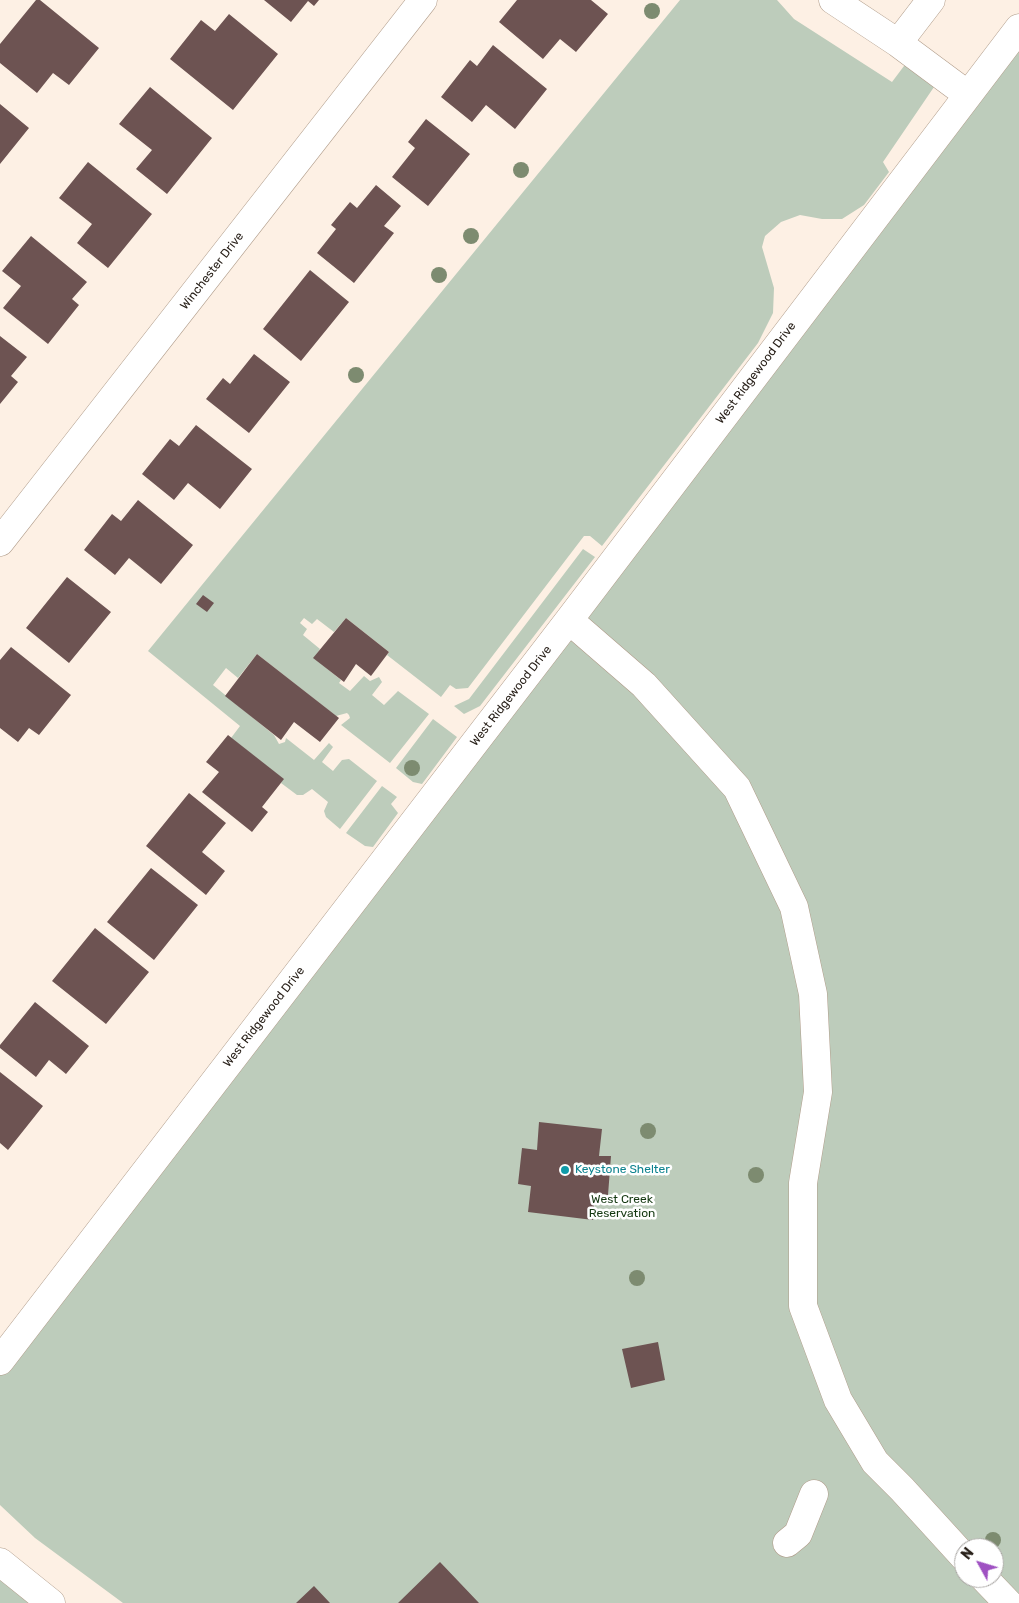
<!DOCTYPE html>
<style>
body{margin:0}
#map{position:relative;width:1019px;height:1603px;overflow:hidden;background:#fdf0e4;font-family:Rubik,sans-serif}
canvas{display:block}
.north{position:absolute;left:954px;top:1538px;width:50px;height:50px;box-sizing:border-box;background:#fff;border:1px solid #a9a6a3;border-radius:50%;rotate:309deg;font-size:14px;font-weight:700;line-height:20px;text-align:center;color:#29211a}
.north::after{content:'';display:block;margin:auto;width:18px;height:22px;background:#9f51c2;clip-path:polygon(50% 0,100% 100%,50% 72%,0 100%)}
</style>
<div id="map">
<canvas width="1019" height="1603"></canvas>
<div class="north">N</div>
</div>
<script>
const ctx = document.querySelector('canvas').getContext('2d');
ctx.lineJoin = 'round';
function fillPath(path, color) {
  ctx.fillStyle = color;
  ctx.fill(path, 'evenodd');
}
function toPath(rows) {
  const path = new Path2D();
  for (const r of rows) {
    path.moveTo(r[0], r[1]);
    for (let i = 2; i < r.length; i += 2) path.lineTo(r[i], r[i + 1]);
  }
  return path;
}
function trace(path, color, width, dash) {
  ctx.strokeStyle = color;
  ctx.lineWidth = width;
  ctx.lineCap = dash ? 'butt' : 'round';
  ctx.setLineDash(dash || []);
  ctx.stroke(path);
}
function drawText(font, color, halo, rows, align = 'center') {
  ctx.font = font + ' Rubik,sans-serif';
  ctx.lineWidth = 5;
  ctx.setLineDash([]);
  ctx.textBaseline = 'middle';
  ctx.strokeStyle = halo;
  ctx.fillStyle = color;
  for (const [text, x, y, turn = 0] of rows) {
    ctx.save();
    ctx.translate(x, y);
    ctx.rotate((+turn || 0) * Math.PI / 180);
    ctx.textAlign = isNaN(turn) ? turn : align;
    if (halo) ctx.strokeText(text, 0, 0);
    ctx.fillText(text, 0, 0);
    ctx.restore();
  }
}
const green = toPath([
 [680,0,777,0,794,19,892,82,907,62,928,78,934,87,883,162,889,172,864,205,842,219,822,219,800,215,781,222,765,236,762,247,774,288,773,313,758,343,602,546,590,536,584,536,468,688,456,689,450,685,441,697,387,655,389,652,346,618,334,632,317,619,312,624,304,618,300,623,307,629,303,635,320,649,314,658,341,680,339,683,350,691,364,676,370,681,379,677,382,682,372,695,384,705,398,691,429,714,390,763,341,725,350,718,349,715,347,713,336,716,257,654,238,678,226,668,213,685,274,735,279,744,285,742,286,738,314,760,329,743,333,747,322,762,333,771,342,760,349,759,377,781,340,829,326,817,324,811,328,802,312,789,303,795,297,795,281,783,283,779,231,738,240,726,148,651],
 [1019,35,1019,1603,123,1603,35,1538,0,1505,0,1369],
 [964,1548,994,1548,994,1578,964,1578],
 [583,549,595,557,480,706,464,714,454,706,469,699],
 [433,719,457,737,422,784,413,782,396,768],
 [382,786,397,797,391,804,398,813,373,847,365,846,346,833],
 [0,1580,36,1601,37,1603,0,1603]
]);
const building = toPath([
 [36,0,40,0,99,48,69,85,53,73,37,93,0,63,0,44],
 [264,0,319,0,314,6,308,1,291,22],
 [517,0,591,0,608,14,576,52,560,39,543,59,499,22],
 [229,14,278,54,233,110,170,59,201,20,215,31],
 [493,45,547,89,515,129,486,105,472,122,441,97,470,60,477,66],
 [150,87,212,138,167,194,136,169,152,150,119,124],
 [0,104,29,128,0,164],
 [426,119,470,154,428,206,392,177,415,148,408,142],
 [88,162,152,214,108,268,77,243,92,224,59,198],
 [376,185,401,206,384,226,394,233,354,283,317,253,336,229,331,225,350,202,357,208],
 [31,236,87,282,72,299,79,305,48,344,3,308,21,286,2,271],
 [310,270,349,302,301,361,263,329],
 [0,336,27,357,11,376,18,382,0,404],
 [254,354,290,382,249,433,206,399,223,378,230,384],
 [196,425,252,469,220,509,188,483,174,500,142,474,170,439,179,446],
 [138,500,193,545,161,584,129,558,115,575,84,550,112,514,121,521],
 [67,577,111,612,69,663,26,628],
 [203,595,214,603,207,612,196,604],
 [346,618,389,652,371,676,356,664,344,682,313,658],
 [11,647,71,695,39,735,29,728,18,742,0,728,0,660],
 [257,654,339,718,320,742,294,722,281,740,225,696],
 [228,735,284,779,262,807,268,812,252,832,202,792,219,772,206,762],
 [189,793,226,823,202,852,225,871,206,895,146,846],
 [151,868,198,905,154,960,107,922],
 [95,928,149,972,106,1024,52,981],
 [35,1002,89,1046,66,1074,49,1060,36,1077,0,1048,0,1045],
 [0,1072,43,1106,8,1150,0,1143],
 [539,1122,602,1129,599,1156,611,1156,608,1195,595,1193,593,1220,528,1212,531,1186,518,1184,522,1148,537,1150],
 [658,1342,665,1380,631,1388,622,1349],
 [440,1562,479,1603,398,1603],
 [314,1586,330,1603,296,1603]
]);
const minor = toPath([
 [833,0,898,43,968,95],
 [898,43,931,0],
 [0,542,423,0],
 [569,620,644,685,737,788,794,907,813,994,818,1092,803,1183,803,1306,838,1400,875,1462,902,1489,964,1557],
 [0,1361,569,620,1019,28],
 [787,1543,798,1534,814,1494],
 [0,1562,51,1603],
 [984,1578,1008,1603]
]);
const trees = [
 [652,11],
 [521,170],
 [471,236],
 [439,275],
 [356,375],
 [412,768],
 [648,1131],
 [756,1175],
 [637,1278],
 [993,1540]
];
const markers = [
 [565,1170,5,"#0f9aa8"]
];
const streetNames = [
 ["Winchester Drive",212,271,-52],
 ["West Ridgewood Drive",756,373,-53],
 ["West Ridgewood Drive",511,696,-52],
 ["West Ridgewood Drive",264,1017,-52]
];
const cultureNames = [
 ["Keystone Shelter",575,1170]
];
const parkNames = [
 ["West Creek",622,1200],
 ["Reservation",622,1214]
];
fillPath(green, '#bdccbb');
fillPath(building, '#6d5352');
trace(minor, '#b09c8a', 29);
trace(minor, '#fff', 28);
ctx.fillStyle = '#7d8b70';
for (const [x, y] of trees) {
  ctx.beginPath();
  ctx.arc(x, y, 8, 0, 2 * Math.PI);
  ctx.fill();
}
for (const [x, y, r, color] of markers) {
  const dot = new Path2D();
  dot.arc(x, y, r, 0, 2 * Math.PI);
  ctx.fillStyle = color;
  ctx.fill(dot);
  trace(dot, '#fff', 2);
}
drawText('12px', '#29211a', '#fff', streetNames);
drawText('12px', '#0d838f', '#fff', cultureNames, 'left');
drawText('12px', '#143811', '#fff', parkNames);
</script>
